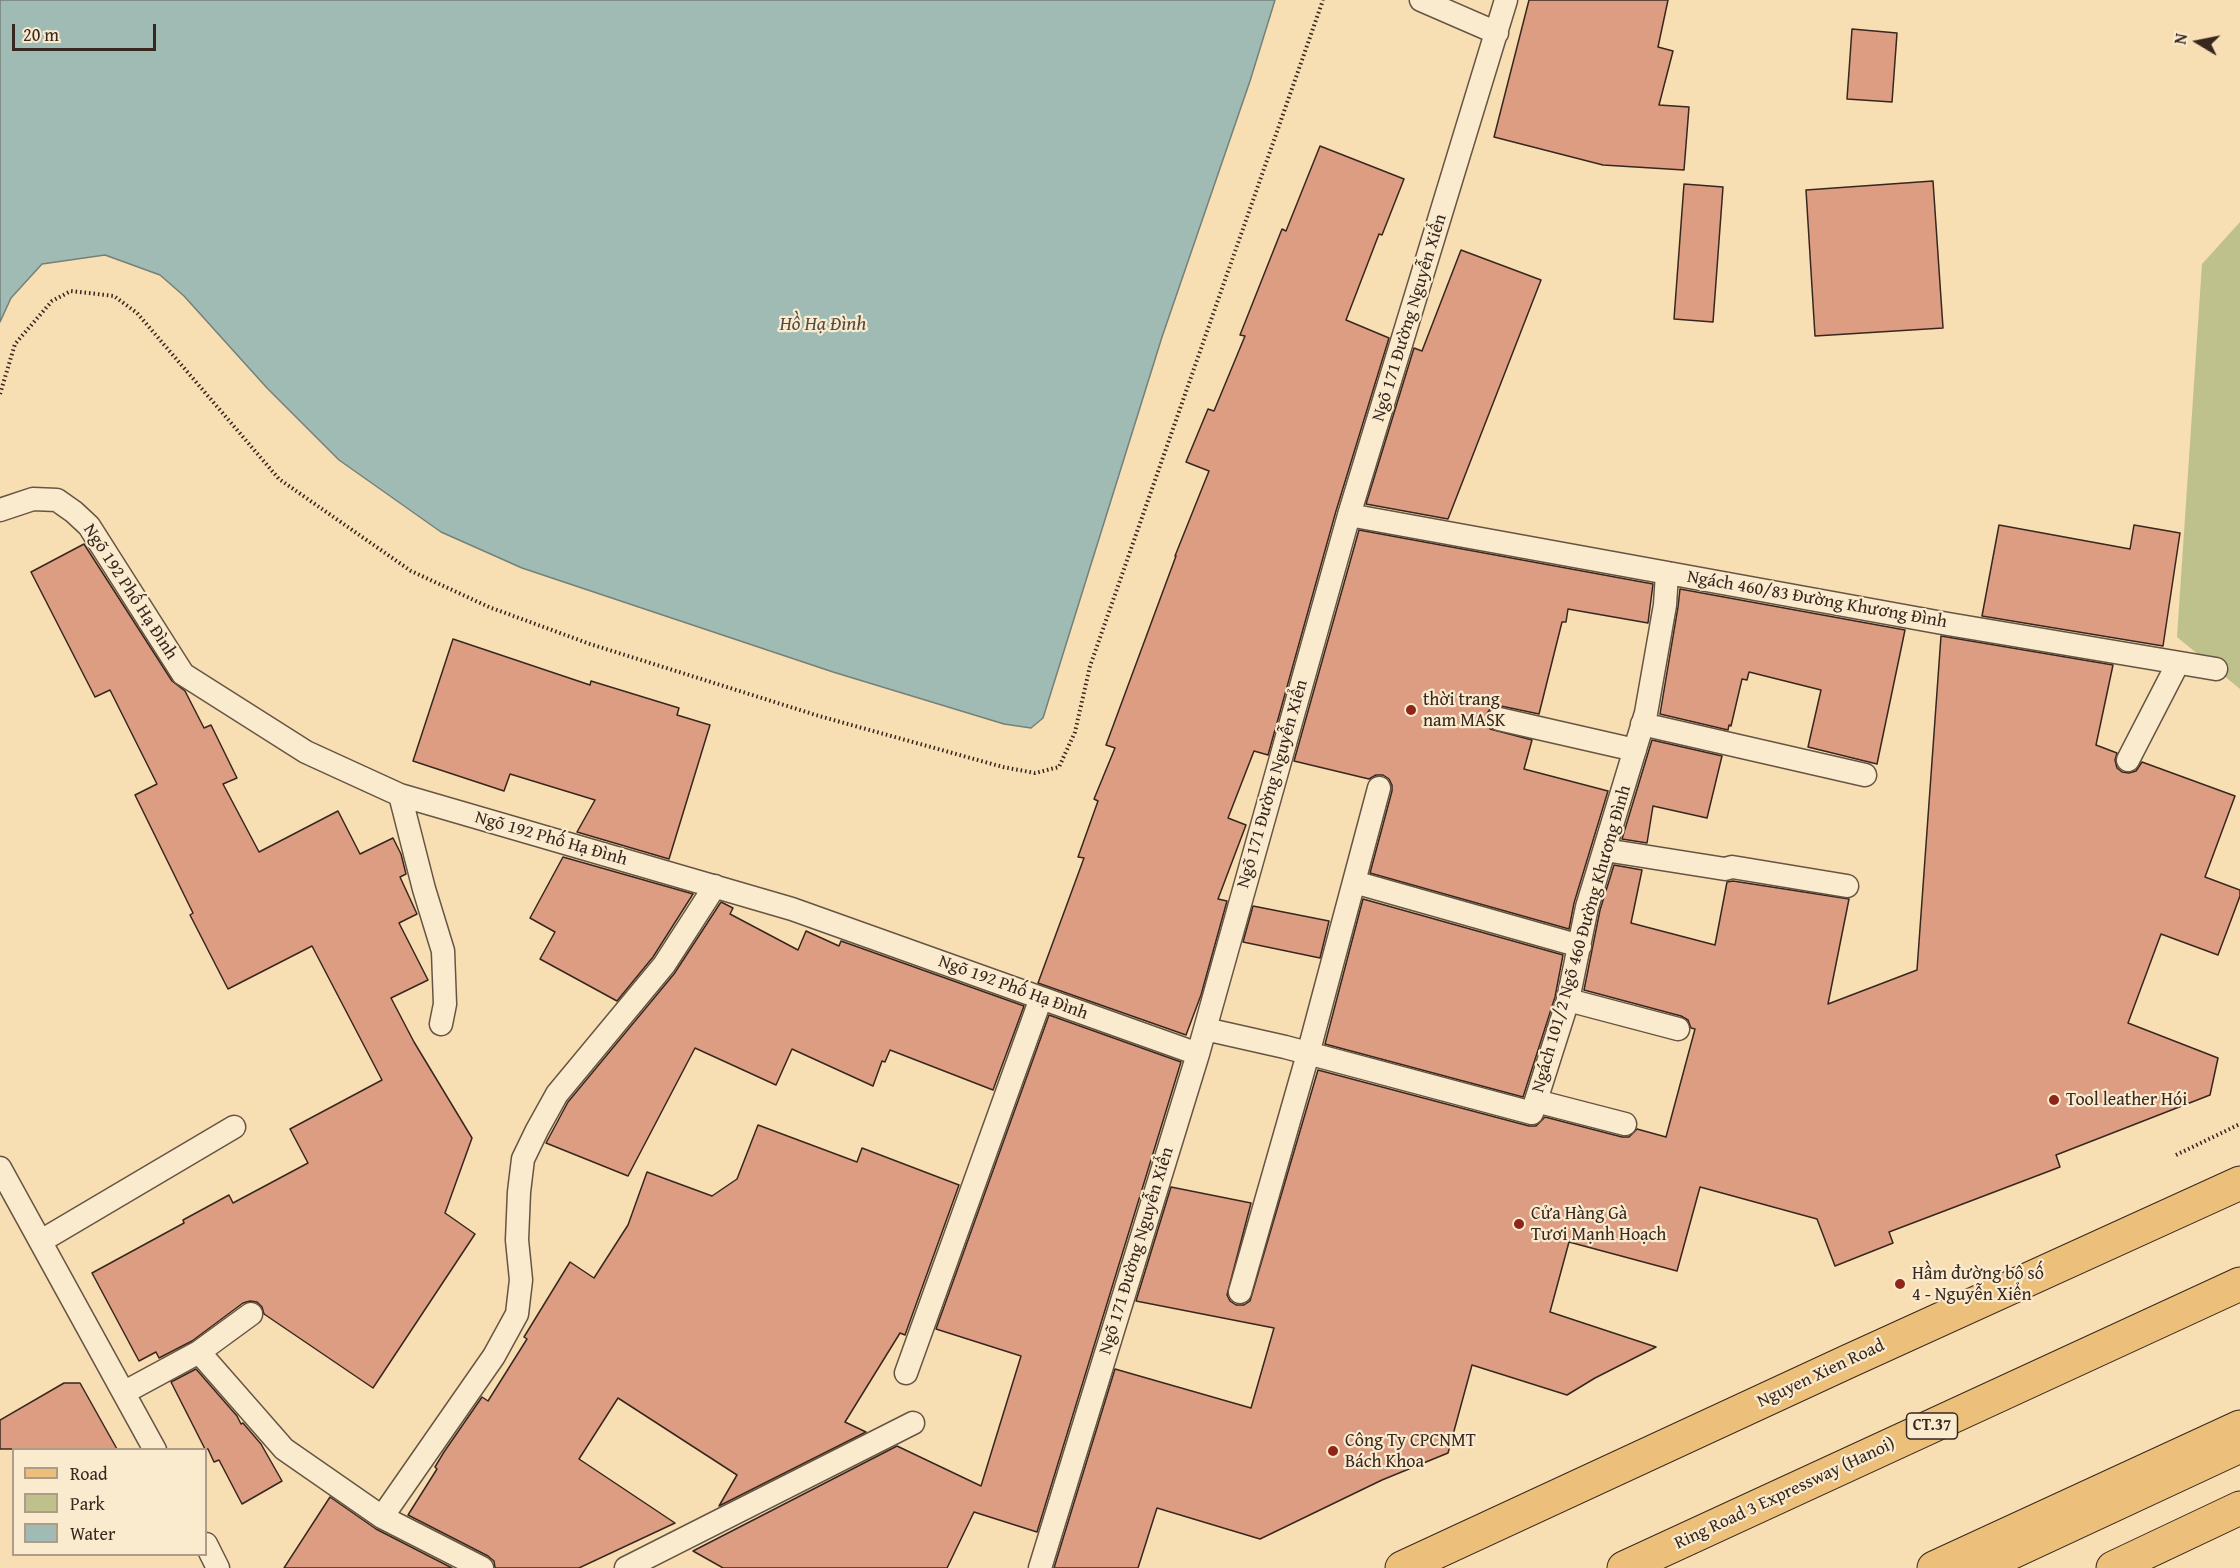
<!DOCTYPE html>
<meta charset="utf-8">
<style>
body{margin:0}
#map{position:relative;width:2240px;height:1568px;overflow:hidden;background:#f8deb3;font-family:"Gentium Book Plus",serif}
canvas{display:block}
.legend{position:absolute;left:12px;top:1448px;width:195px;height:108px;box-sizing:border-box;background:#faeace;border:2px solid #ac9c88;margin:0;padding:8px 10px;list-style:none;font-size:18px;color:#37271f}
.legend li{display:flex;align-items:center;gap:12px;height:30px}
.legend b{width:30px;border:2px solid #ac9c88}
.north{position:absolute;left:2168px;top:12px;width:60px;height:60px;-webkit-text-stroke:4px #faeace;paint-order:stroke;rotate:280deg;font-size:16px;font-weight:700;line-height:24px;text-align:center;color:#37271f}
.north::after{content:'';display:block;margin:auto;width:21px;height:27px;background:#37271f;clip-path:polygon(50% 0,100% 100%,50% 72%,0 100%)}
.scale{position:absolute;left:12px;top:24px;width:144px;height:27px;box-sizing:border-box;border:3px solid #37271f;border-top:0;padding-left:8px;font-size:18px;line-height:21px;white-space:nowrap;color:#37271f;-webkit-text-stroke:4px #faeace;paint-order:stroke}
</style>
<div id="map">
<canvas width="2240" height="1568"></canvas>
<ul class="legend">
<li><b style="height:8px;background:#ecbf7a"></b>Road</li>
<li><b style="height:16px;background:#bec18c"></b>Park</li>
<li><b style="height:16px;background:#9fbbb4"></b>Water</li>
</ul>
<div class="north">N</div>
<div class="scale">20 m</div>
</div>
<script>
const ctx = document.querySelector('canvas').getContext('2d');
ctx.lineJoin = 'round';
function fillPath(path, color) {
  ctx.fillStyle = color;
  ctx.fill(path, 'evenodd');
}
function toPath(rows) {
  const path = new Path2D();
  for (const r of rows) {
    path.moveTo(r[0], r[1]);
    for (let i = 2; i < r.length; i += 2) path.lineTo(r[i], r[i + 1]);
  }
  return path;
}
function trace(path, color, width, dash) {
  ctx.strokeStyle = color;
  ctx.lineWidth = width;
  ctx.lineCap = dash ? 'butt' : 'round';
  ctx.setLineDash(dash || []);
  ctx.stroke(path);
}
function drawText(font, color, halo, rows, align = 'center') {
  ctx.font = font + ' "Gentium Book Plus",serif';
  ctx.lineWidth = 4.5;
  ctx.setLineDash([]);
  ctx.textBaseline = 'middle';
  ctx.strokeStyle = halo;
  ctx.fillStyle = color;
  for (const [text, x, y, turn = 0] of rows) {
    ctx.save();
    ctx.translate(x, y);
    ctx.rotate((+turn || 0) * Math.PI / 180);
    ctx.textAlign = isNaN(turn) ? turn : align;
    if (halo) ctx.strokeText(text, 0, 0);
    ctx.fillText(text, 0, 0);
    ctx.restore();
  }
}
const green = toPath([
 [2240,222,2240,689,2177,637,2202,264]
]);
const water = toPath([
 [0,0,1275,0,1250,81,1162,337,1043,718,1031,728,1004,724,833,672,522,568,441,532,339,460,267,388,184,296,160,275,105,255,42,264,11,298,0,322,0,0]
]);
const building = toPath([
 [1529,0,1668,0,1658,47,1673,51,1659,105,1689,107,1684,170,1603,165,1494,137,1529,0],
 [1852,29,1897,33,1892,102,1847,99,1852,29],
 [1320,146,1404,179,1382,235,1379,234,1346,320,1389,338,1336,511,1268,755,1254,751,1228,818,1246,825,1218,899,1227,901,1201,995,1186,1035,1038,983,1084,858,1078,857,1098,801,1094,799,1115,748,1106,745,1176,556,1175,556,1209,471,1186,462,1208,409,1214,411,1245,336,1240,335,1282,229,1286,231,1320,146],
 [1933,181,1943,328,1815,336,1806,190,1933,181],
 [1684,184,1723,187,1713,322,1674,319,1684,184],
 [1461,250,1541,280,1448,519,1366,504,1414,348,1422,351,1461,250],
 [1999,525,2130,549,2134,525,2180,533,2163,646,1982,616,1999,525],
 [1359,530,1653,584,1648,623,1568,609,1566,622,1562,622,1539,714,1501,706,1490,709,1486,715,1486,722,1490,729,1532,740,1524,769,1608,791,1574,903,1569,929,1370,873,1392,791,1392,785,1389,779,1383,775,1376,775,1369,779,1294,761,1359,530],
 [84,544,172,681,185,691,204,728,211,725,237,778,223,784,259,852,338,811,360,854,393,838,401,854,406,874,400,877,417,914,399,923,428,980,391,998,414,1042,472,1138,445,1213,475,1234,373,1388,264,1314,262,1307,257,1302,250,1301,243,1303,192,1341,159,1358,156,1352,139,1361,92,1273,184,1223,183,1220,229,1195,233,1203,308,1163,290,1129,382,1080,312,946,228,989,190,915,193,913,135,795,157,784,110,690,95,697,31,572,84,544],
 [1680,589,1905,630,1877,764,1808,747,1821,690,1749,672,1747,680,1742,679,1731,726,1729,725,1728,730,1660,714,1678,607,1680,589],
 [1941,636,2113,665,2096,745,2117,753,2115,760,2117,768,2122,772,2129,773,2136,771,2142,762,2235,796,2205,877,2240,890,2240,896,2218,955,2161,934,2128,1023,2218,1058,2210,1095,2056,1155,2060,1167,1889,1232,1893,1243,1835,1266,1817,1219,1700,1187,1677,1271,1569,1242,1550,1312,1656,1347,1595,1378,1567,1395,1472,1365,1448,1453,1382,1480,1260,1539,1157,1508,1138,1568,1054,1568,1115,1369,1251,1408,1274,1328,1136,1301,1171,1187,1251,1203,1227,1295,1230,1301,1236,1305,1244,1305,1250,1301,1318,1070,1529,1126,1536,1126,1545,1117,1622,1137,1629,1137,1637,1129,1666,1137,1695,1029,1691,1028,1688,1020,1681,1016,1584,990,1600,910,1614,865,1642,870,1631,923,1715,945,1727,882,1733,881,1849,899,1828,1004,1917,970,1941,636],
 [453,639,590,685,591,681,679,708,677,715,710,725,669,859,577,832,595,800,510,774,504,791,413,761,453,639],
 [1652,740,1722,756,1707,818,1653,806,1647,843,1622,839,1652,740],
 [563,857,693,894,653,957,617,1001,540,959,555,932,530,918,563,857],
 [1363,899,1563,955,1555,997,1523,1097,1325,1044,1363,899],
 [721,902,733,908,730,914,798,950,806,931,839,946,841,941,1024,1006,993,1090,890,1050,885,1062,882,1061,873,1086,792,1049,776,1085,695,1048,628,1176,546,1143,568,1102,674,974,721,902],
 [1253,906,1329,921,1320,958,1243,942,1253,906],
 [1049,1015,1181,1062,1037,1532,974,1512,947,1568,723,1568,693,1551,897,1446,981,1486,1021,1356,936,1329,1049,1015],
 [758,1125,857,1162,862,1148,959,1185,905,1335,900,1333,845,1422,866,1432,719,1506,737,1475,618,1398,579,1459,675,1523,579,1568,495,1568,494,1561,488,1556,408,1515,437,1469,435,1467,444,1452,482,1397,488,1401,527,1339,524,1337,570,1262,594,1278,628,1225,647,1172,712,1196,737,1179,758,1125],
 [196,1369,237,1416,241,1424,243,1423,261,1444,282,1481,242,1504,219,1460,214,1462,208,1449,205,1449,171,1382,196,1369],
 [64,1383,80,1383,117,1449,0,1449,0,1420,64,1383],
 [330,1497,376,1529,452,1568,284,1568,330,1497]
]);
const path = toPath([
 [0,394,15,344,52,301,71,291,114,296,137,313,279,479,411,571,489,607,590,644,819,716,1003,767,1035,773,1059,767,1075,732,1090,666,1323,0],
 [2176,1155,2240,1124]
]);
const service = toPath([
 [1421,0,1497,33],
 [0,510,33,499,57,500,74,512,89,526,183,674,306,752,400,795,792,909,1198,1054],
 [1349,515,1948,624,2216,669],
 [1499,719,1635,750],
 [1642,724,1865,775],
 [2128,760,2178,663],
 [400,795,424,889,443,951,445,1004,441,1024],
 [1605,850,1725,869,1732,867,1847,886],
 [1354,882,1580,946],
 [1568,1000,1678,1029],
 [1205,1029,1285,1047,1532,1113,1568,1000,1587,907,1646,713,1665,605,1667,573],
 [1536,1101,1625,1124],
 [0,1168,155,1450],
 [41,1241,234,1127],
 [1240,1292,1308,1054,1379,788],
 [251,1314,199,1352,284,1449,382,1517,482,1568],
 [906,1373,1041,998],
 [125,1392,199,1352],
 [382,1517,494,1356,517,1314,521,1280,517,1240,519,1192,523,1159,537,1130,557,1094,664,965,715,886],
 [206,1544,218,1568],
 [626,1568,913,1423],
 [1040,1568,1198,1054,1349,515,1506,0]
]);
const primary = toPath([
 [1402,1568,1849,1361,2240,1183],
 [1978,1568,2240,1446],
 [2113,1568,2240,1508]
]);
const motorway = toPath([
 [1624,1568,2240,1284],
 [1934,1568,2240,1427]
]);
const markers = [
 [1411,710,6,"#8f2418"],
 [2054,1100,6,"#8f2418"],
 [1519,1224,6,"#8f2418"],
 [1900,1284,6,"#8f2418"],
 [1333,1451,6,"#8f2418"]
];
const shields = [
 [1932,1426,51]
];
const shieldNames = [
 ["CT.37",1932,1426]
];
const streetNames = [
 ["Ngõ 171 Đường Nguyễn Xiển",1410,318,-73],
 ["Ngõ 192 Phố Hạ Đình",130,592,57],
 ["Ngách 460/83 Đường Khương Đình",1817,600,10],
 ["Ngõ 171 Đường Nguyễn Xiển",1273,784,-74],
 ["Ngõ 192 Phố Hạ Đình",551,839,16],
 ["Ngách 101/2 Ngõ 460 Đường Khương Đình",1582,939,-74],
 ["Ngõ 192 Phố Hạ Đình",1013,988,20],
 ["Ngõ 171 Đường Nguyễn Xiển",1137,1251,-73],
 ["Nguyen Xien Road",1821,1374,-25],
 ["Ring Road 3 Expressway (Hanoi)",1785,1494,-25]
];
const poiNames = [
 ["thời trang",1423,700],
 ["nam MASK",1423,721],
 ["Tool leather Hói",2066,1100],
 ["Cửa Hàng Gà",1531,1214],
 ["Tươi Mạnh Hoạch",1531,1235],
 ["Hầm đường bộ số",1912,1274],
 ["4 - Nguyễn Xiển",1912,1295],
 ["Công Ty CPCNMT",1345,1441],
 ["Bách Khoa",1345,1462]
];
const waterNames = [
 ["Hồ Hạ Đình",823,325]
];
fillPath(green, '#bec18c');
fillPath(water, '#9fbbb4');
trace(water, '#758078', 1.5);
fillPath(building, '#dd9d82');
trace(building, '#37271f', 1.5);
trace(service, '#675544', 25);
trace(primary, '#37271f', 35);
trace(motorway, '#37271f', 35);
trace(path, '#37271f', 4, [1.5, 3]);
trace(service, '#faeace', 22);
trace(primary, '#ecbf7a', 33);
trace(motorway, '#ecbf7a', 33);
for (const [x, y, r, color] of markers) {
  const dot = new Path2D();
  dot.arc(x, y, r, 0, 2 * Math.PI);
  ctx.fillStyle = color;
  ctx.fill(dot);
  trace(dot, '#faeace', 2);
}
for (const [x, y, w] of shields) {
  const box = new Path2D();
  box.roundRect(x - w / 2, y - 13, w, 26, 4.5);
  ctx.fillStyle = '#faeace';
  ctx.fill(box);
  trace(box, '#37271f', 1.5);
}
drawText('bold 16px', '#37271f', null, shieldNames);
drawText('18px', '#37271f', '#faeace', streetNames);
drawText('18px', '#37271f', '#faeace', poiNames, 'left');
drawText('italic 20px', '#514c44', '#faeace', waterNames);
</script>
